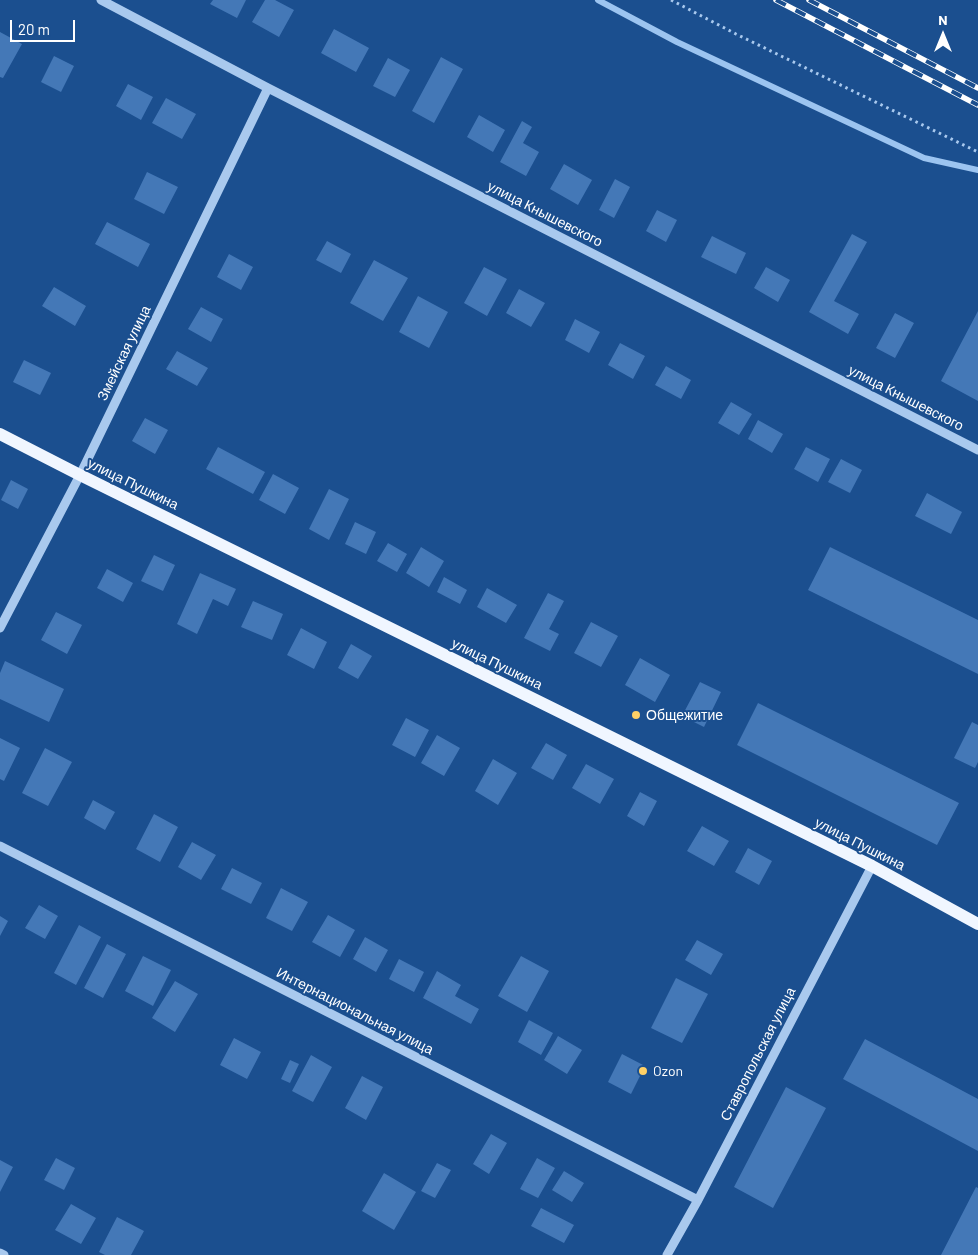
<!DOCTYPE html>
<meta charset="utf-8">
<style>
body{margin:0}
#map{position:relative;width:978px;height:1255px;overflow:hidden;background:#1b4f8f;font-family:Barlow,sans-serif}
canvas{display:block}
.north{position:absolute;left:918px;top:10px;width:50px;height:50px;-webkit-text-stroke:4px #1b4f8f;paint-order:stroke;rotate:0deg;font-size:14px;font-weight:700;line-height:20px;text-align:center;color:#fff}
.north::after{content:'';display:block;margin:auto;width:18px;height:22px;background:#fff;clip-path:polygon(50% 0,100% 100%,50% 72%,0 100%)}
.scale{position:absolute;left:10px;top:20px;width:65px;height:22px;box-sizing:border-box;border:2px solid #fff;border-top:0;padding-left:6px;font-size:15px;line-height:18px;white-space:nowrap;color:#fff;-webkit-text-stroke:4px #1b4f8f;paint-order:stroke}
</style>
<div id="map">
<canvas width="978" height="1255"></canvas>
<div class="north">N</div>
<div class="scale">20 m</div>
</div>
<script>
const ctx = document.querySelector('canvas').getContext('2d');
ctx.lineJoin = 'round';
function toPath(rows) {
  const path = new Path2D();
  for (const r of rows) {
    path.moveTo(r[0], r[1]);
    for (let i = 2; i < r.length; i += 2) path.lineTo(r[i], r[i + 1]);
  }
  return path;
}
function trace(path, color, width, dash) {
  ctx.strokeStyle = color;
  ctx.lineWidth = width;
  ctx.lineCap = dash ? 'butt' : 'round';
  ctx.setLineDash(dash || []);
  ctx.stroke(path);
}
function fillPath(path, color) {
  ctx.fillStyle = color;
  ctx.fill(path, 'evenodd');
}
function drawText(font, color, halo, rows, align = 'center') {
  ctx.font = font + ' Barlow,sans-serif';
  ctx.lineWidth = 4;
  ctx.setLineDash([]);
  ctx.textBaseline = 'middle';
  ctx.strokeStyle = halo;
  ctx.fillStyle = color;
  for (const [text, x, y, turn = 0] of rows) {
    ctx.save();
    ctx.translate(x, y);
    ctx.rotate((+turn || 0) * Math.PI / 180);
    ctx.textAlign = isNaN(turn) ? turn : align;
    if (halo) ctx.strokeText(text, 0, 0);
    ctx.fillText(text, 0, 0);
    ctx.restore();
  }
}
const stream = toPath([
 [598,0,677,42,924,158,978,170]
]);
const building = toPath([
 [213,0,246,0,237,18,210,4],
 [265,0,275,0,294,10,279,37,252,22],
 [334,29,369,48,356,72,321,53],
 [0,32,22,44,3,78,0,77],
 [54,56,74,66,61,92,41,82],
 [441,57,463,69,434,123,412,111],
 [388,58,410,70,395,97,373,86],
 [128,84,153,97,141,120,116,106],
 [166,98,196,114,182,139,152,123],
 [479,115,505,130,493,152,467,137],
 [522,121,532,127,523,143,539,152,526,176,500,162],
 [564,164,592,180,578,205,550,189],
 [147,172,178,187,164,214,134,199],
 [615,179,630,187,614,218,599,210],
 [657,210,677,220,666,242,646,231],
 [107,222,150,244,138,267,95,244],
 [852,234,867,242,834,301,859,314,848,334,809,312],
 [712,236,746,253,736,274,701,257],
 [327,241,351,254,341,273,316,260],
 [229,254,253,267,241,290,217,277],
 [374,260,408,278,383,321,350,303],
 [484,267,507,279,487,316,464,303],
 [766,267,790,280,778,302,754,288],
 [54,287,86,306,75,326,42,306],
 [519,289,545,303,531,327,506,313],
 [418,296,448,312,429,348,399,332],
 [201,307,223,319,211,342,188,329],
 [978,311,978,401,941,381],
 [895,313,914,323,895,358,876,348],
 [575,319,600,332,589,353,565,340],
 [620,343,645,356,633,379,608,365],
 [177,351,208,368,197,386,166,369],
 [24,360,51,373,40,395,13,382],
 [666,366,691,380,681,399,655,385],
 [731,402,752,414,739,435,718,423],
 [145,418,168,430,155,454,132,441],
 [758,420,783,434,772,453,748,439],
 [218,447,265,472,253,494,206,469],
 [806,447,830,459,818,482,794,469],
 [841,459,862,470,850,493,828,482],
 [273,474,299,488,285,514,259,500],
 [11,480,28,489,18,509,1,500],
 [329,489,349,499,329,540,309,529],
 [927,493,962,512,951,534,915,516],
 [355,522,376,532,366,554,345,544],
 [388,543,407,554,397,572,377,561],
 [421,547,444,561,429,587,406,573],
 [830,547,978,620,978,674,808,590],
 [154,555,175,565,163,591,141,581],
 [107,569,133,583,123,602,97,588],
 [200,573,236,589,228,606,213,599,197,634,177,624],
 [444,577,467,590,460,604,437,592],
 [487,588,517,605,506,623,477,607],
 [548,593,564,601,549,629,559,634,550,651,524,638],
 [253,601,283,614,272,640,241,627],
 [56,612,82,625,67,654,41,640],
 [591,622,618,636,601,667,574,653],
 [301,628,327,642,314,669,287,655],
 [351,644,372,656,358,679,338,668],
 [640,658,670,675,655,702,625,685],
 [5,661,64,689,49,722,0,699,0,673],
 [700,682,721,692,704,727,682,716],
 [758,703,959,803,937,845,737,745],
 [406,718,429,730,415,757,392,745],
 [972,722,978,725,978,762,975,768,954,758],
 [437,735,460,748,444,776,421,763],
 [0,738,20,748,4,781,0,779],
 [546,743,567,755,553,780,531,768],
 [45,748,72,762,48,806,22,793],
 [493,759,517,773,498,805,475,791],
 [586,764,614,779,600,804,572,788],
 [640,792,657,801,644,826,627,816],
 [93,800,115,812,105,830,84,818],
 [154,814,178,827,160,862,136,849],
 [702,826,729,841,714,866,687,851],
 [192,842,216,855,201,880,178,867],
 [748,848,772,861,759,885,735,872],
 [232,868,262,883,251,904,221,889],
 [281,888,308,902,292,931,266,918],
 [39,905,58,916,45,939,25,928],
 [328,915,355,930,340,957,312,942],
 [0,916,8,921,0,936],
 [79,925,101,937,76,985,54,973],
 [365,937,388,950,376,972,353,959],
 [697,940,723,954,711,975,685,960],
 [107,944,126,954,103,998,84,988],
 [143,956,171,970,153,1006,125,991],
 [521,956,549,971,527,1012,498,996],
 [399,959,424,972,414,992,389,979],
 [437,971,461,985,455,996,479,1009,471,1024,423,998],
 [676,978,708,994,682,1043,651,1028],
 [175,981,198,994,175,1032,152,1018],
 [529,1020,553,1033,541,1055,518,1042],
 [558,1036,582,1050,567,1074,544,1060],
 [234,1038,261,1052,247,1079,220,1065],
 [865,1039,978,1099,978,1151,843,1079],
 [622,1054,645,1066,631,1094,608,1082],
 [311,1055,332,1067,313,1102,292,1091],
 [290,1060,299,1064,290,1083,281,1079],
 [362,1076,383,1087,366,1120,345,1108],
 [786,1087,826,1108,773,1208,734,1187],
 [491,1134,507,1143,489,1174,473,1164],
 [56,1158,75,1168,64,1190,44,1180],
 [537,1158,555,1168,538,1198,520,1189],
 [0,1160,13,1167,0,1192],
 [437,1163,451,1170,435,1198,421,1191],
 [564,1171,584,1183,572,1202,552,1190],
 [384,1173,416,1192,394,1230,362,1211],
 [976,1187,978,1188,978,1255,941,1255],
 [71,1204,96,1218,81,1244,55,1230],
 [541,1208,574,1225,564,1243,531,1226],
 [117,1217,144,1231,131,1255,105,1255,99,1252]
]);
const path = toPath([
 [671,0,736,34,978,152]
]);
const minor = toPath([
 [101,0,268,88,978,450],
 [0,628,80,475,268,88],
 [0,846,698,1200],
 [0,1253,4,1255],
 [667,1255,698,1200,872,866]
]);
const major = toPath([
 [0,434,80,475,872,866,978,924]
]);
const rail = toPath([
 [776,0,978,105],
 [809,0,978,88]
]);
const markers = [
 [636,715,5,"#ffd166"],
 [643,1071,5,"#ffd166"]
];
const streetNames = [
 ["улица Кнышевского",545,214,27],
 ["Змейская улица",124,353,-64],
 ["улица Кнышевского",906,398,27],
 ["улица Пушкина",133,484,26],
 ["улица Пушкина",497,664,26],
 ["улица Пушкина",860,844,27],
 ["Интернациональная улица",355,1011,27],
 ["Ставропольская улица",758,1054,-63]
];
const poiNames = [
 ["Общежитие",646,715],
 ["Ozon",653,1071]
];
trace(stream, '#9cc4f0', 6);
fillPath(building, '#4478b7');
trace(path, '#a9c9ee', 3, [2.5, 4]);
trace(minor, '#a9c9ee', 9);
trace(major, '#f0f6ff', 12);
trace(rail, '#fff', 5.5);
trace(rail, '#1b4f8f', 4, [11]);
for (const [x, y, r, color] of markers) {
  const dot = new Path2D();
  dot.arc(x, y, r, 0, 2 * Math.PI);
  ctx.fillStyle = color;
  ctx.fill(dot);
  trace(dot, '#1b4f8f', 2);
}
drawText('14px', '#fff', '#1b4f8f', streetNames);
drawText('14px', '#fff', '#1b4f8f', poiNames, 'left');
</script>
